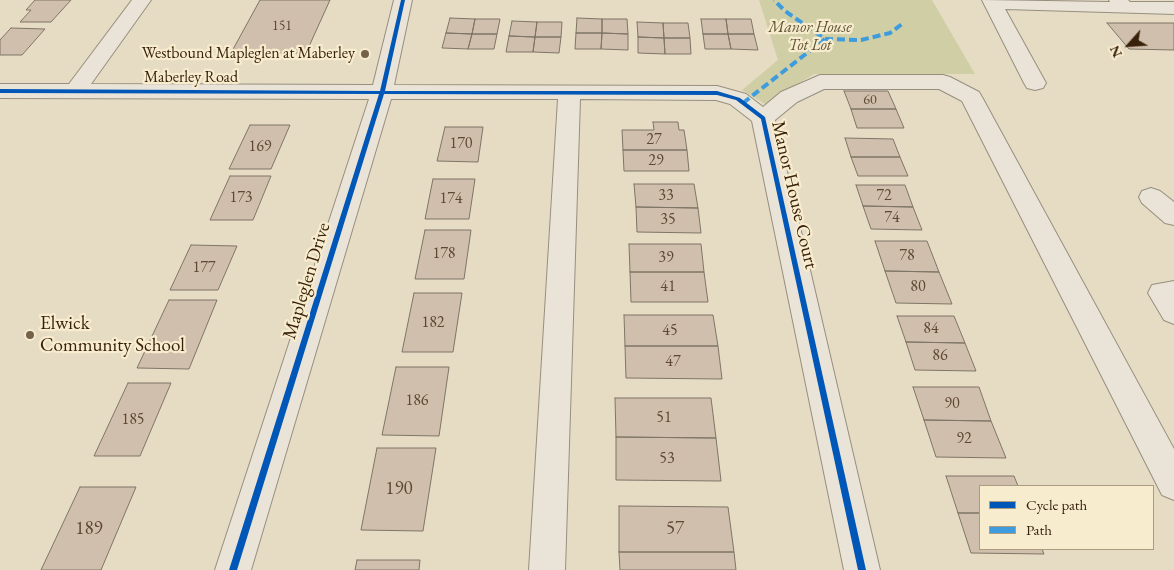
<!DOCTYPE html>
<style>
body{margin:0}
#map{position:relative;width:1174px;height:570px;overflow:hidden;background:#e6dcc4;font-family:"EB Garamond",serif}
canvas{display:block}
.legend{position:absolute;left:979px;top:485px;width:175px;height:65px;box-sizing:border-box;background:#f8eccf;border:1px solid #ab9b80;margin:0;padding:6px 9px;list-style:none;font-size:15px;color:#37210a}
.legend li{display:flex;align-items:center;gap:10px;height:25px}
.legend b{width:25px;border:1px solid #ab9b80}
.north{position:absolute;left:1104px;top:20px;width:50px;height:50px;-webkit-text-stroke:4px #f8eccf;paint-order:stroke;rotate:244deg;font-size:14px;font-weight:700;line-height:20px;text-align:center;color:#37210a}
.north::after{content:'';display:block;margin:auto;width:18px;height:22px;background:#37210a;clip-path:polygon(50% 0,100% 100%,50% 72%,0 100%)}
</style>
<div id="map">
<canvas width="1174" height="570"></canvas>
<ul class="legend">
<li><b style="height:6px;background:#0057b8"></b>Cycle path</li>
<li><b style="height:6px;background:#3e9bde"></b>Path</li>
</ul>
<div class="north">N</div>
</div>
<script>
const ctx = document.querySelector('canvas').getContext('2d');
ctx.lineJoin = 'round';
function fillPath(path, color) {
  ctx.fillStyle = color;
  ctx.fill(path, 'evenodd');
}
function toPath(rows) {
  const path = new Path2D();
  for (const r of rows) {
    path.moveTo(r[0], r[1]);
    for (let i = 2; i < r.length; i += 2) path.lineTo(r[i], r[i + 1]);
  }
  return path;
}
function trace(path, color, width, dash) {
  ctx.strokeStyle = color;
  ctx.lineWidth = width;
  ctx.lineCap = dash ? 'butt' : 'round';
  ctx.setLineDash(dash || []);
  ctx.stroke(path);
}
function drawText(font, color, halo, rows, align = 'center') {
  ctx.font = font + ' "EB Garamond",serif';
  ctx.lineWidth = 4.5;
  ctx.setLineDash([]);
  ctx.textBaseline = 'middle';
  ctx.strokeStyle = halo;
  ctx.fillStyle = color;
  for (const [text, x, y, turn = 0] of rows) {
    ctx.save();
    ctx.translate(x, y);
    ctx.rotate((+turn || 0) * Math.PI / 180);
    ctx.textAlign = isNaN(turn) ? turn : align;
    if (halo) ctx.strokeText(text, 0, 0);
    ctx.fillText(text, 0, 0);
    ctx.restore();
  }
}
const green = toPath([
 [759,0,932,0,975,74,814,74,765,104,742,90,778,60]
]);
const building = toPath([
 [35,0,71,0,51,22,20,22,31,10,26,10,35,0],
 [260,0,330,0,306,53,231,53,260,0],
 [450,18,475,19,472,34,446,33,450,18],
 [577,18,602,19,602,33,576,33,577,18],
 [475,19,500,19,497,34,472,34,475,19],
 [602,19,627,19,628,34,602,33,602,19],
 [701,19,726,19,728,34,703,34,701,19],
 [726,19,751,19,754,34,728,34,726,19],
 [512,21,537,22,535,37,509,36,512,21],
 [537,22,562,22,561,37,535,37,537,22],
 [637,22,663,23,664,38,638,37,637,22],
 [663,23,688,23,690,38,664,38,663,23],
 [1107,23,1174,23,1174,50,1129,49,1107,23],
 [11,28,45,29,22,55,0,55,0,40,11,28],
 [446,33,472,34,468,49,442,48,446,33],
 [576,33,602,33,601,49,575,49,576,33],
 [602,33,628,34,628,50,601,49,602,33],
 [472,34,497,34,494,49,468,49,472,34],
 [703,34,728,34,731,49,705,49,703,34],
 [728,34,754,34,758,50,731,49,728,34],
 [509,36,535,37,533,52,506,52,509,36],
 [535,37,561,37,559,53,533,52,535,37],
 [638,37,664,38,665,54,638,53,638,37],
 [664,38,690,38,691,54,665,54,664,38],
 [844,91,888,91,896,109,851,109,844,91],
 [851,109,896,109,904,128,857,128,851,109],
 [653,122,678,122,679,130,684,130,687,150,623,150,622,130,654,130,653,122],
 [250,125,290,125,271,169,229,169,250,125],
 [445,127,483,127,478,162,437,161,445,127],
 [845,138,893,139,900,157,851,157,845,138],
 [623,150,687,150,689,171,624,171,623,150],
 [851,157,900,157,908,176,858,176,851,157],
 [230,176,271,176,253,220,210,220,230,176],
 [433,179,475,179,469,219,425,219,433,179],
 [634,184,694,184,698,208,636,207,634,184],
 [856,185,905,185,913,207,863,206,856,185],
 [863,206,913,207,922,230,871,229,863,206],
 [636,207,698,208,701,233,637,232,636,207],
 [425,230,471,230,464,279,415,279,425,230],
 [875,241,927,241,939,272,885,271,875,241],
 [629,244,701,244,704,272,630,272,629,244],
 [191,245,237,246,218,290,170,290,191,245],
 [885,271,939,272,952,304,896,303,885,271],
 [630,272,704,272,708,302,631,302,630,272],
 [414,293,462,293,453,352,402,352,414,293],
 [169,300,217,300,189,369,137,368,169,300],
 [624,315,713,315,718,346,625,346,624,315],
 [897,316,954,316,965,343,906,342,897,316],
 [906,342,965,343,976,371,915,370,906,342],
 [625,346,718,346,722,379,626,378,625,346],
 [396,367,449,367,439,436,382,435,396,367],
 [128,383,171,383,140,456,94,456,128,383],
 [913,387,979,387,991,421,924,420,913,387],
 [615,398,711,398,716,438,616,437,615,398],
 [924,420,991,421,1006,458,936,457,924,420],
 [616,437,716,438,721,481,616,480,616,437],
 [377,448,436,448,423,531,361,530,377,448],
 [946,476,1014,476,1018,486,980,486,980,513,958,513,946,476],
 [80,487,136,487,101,570,41,570,80,487],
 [619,506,728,507,734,552,619,552,619,506],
 [958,513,980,513,980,549,1042,549,1044,554,971,553,958,513],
 [619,552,734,552,736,570,620,570,619,552],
 [357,560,420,560,419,570,355,570,357,560]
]);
const minor = toPath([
 [132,0,151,0,91,84,373,85,394,0,412,0,394,85,717,86,746,94,763,107,781,92,820,75,943,75,950,77,979,92,982,97,1174,449,1174,500,1162,495,962,101,939,89,824,89,797,102,775,120,880,570,844,570,752,121,730,104,716,100,580,99,565,570,529,570,558,99,391,99,251,570,215,570,369,99,0,98,0,84,69,84,132,0],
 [982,0,1110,2,1109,0,1128,0,1130,2,1174,2,1174,14,1005,9,1046,83,1043,88,1035,90,1027,88,1024,83,982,0],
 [1151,188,1160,191,1174,202,1174,225,1165,223,1142,203,1139,197,1142,191,1151,188],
 [1174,281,1174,324,1164,320,1148,293,1152,285,1174,281]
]);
const quiet = toPath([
 [825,39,861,40,890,33,902,24],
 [743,103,825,39,785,11,774,0]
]);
const cycleway = toPath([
 [401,0,405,0,385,91,717,91,740,98,765,117,866,570,858,570,761,119,736,100,717,95,384,94,237,570,229,570,379,94,0,93,0,89,380,91,401,0]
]);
const markers = [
 [365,54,5,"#74624b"],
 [30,335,5,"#74624b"]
];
const farNumbernames = [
 ["151",282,26],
 ["60",870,100]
];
const farParknames = [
 ["Manor House",810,28],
 ["Tot Lot",810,46]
];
const farPoinames = [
 ["Westbound Mapleglen at Maberley",355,54]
];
const farStreetnames = [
 ["Maberley Road",191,78]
];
const numberNames = [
 ["27",654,140],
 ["170",461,144],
 ["169",260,147],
 ["29",656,161],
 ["33",666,196],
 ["72",884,196],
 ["173",241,198],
 ["174",451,199],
 ["74",892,218],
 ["35",668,220],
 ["178",444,254],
 ["78",907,256],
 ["39",666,258],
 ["177",204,268],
 ["41",668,287],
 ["80",918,287],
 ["182",433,323],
 ["84",931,329],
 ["45",670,331],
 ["86",940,356],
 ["47",673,362],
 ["186",417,401],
 ["90",952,404],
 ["51",664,418],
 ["185",133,420],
 ["92",964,439],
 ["53",667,459]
];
const streetNames = [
 ["Manor House Court",794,195,77],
 ["Mapleglen Drive",307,281,-73]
];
const poiNames = [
 ["Elwick",40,324],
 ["Community School",40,346]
];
const nearNumbernames = [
 ["190",399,489],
 ["189",89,529],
 ["57",675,529]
];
fillPath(green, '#cfcea5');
fillPath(building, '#d1bfad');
trace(building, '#7e7566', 1);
trace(minor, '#978e7e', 2);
fillPath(minor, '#eae4d8');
trace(quiet, '#3e9bde', 4, [8, 4]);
fillPath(cycleway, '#0057b8');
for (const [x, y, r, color] of markers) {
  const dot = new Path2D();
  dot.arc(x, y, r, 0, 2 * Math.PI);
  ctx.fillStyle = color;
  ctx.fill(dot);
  trace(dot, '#f8eccf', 2);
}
drawText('14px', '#5e4833', null, farNumbernames);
drawText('italic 16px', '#5f5231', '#f8eccf', farParknames);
drawText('16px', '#37210a', '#f8eccf', farPoinames, 'right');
drawText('16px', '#37210a', '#f8eccf', farStreetnames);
drawText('16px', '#5e4833', null, numberNames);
drawText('19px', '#37210a', '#f8eccf', streetNames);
drawText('19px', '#37210a', '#f8eccf', poiNames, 'left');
drawText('19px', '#5e4833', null, nearNumbernames);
</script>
